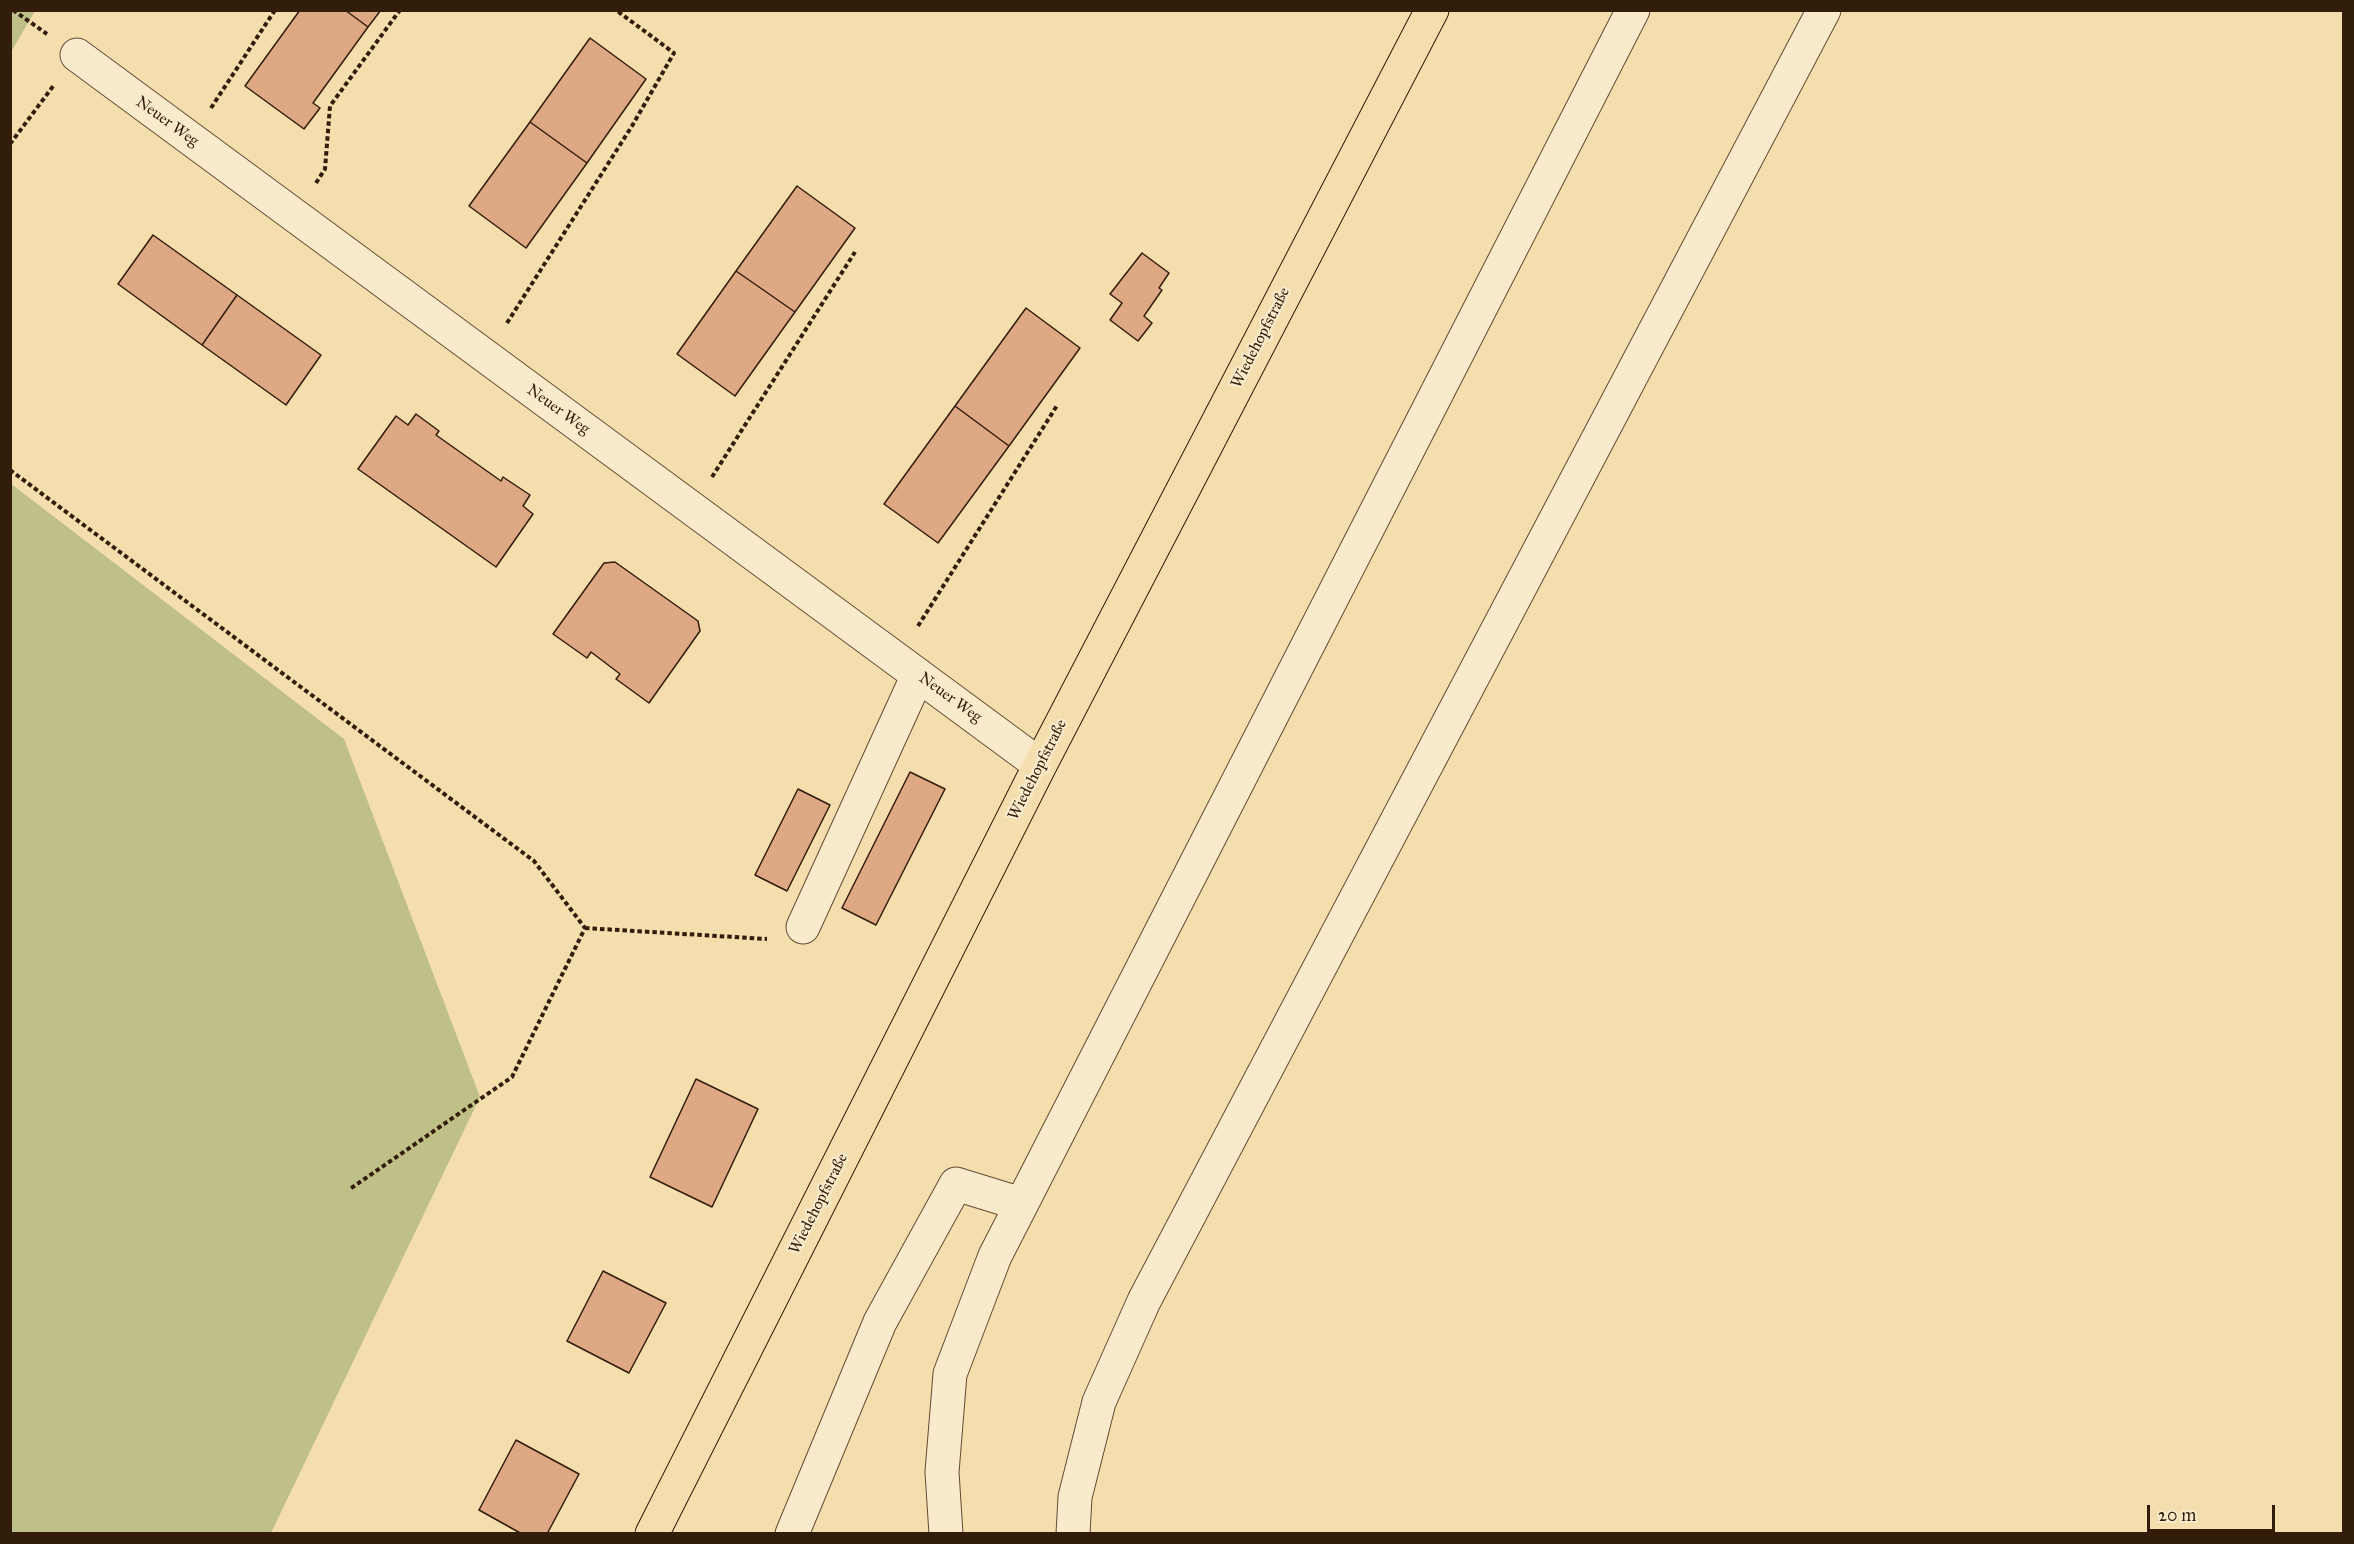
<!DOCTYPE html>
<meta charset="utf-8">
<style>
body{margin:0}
#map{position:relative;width:2354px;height:1544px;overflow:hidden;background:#f5deae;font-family:"IM FELL Great Primer",serif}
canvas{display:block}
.frame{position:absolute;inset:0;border:12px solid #321c0a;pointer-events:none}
.scale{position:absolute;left:2147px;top:1505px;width:128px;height:27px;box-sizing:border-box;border:3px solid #321c0a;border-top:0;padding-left:8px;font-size:18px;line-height:21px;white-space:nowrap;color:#321c0a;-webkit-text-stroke:4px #f8eaca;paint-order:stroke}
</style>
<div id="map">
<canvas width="2354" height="1544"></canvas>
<div class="frame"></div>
<div class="scale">20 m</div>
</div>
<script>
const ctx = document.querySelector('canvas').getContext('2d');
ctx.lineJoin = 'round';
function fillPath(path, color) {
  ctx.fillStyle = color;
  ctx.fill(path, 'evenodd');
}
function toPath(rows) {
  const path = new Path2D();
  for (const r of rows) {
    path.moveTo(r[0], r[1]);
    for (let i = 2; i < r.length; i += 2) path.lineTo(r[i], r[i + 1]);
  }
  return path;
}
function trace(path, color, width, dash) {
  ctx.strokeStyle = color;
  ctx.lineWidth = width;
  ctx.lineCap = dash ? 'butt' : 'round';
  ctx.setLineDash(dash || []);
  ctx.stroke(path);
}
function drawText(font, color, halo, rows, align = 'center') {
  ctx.font = font + ' "IM FELL Great Primer",serif';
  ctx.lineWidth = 4.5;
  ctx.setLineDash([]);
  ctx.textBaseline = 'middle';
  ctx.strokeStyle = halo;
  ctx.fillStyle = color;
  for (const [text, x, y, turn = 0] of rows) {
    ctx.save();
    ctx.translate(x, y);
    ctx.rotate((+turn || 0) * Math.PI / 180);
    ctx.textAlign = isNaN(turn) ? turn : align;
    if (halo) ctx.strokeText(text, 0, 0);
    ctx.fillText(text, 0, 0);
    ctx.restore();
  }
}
const green = toPath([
 [11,10,35,11,11,52,10,11],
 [10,483,344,739,480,1097,271,1533,11,1533]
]);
const building = toPath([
 [300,10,345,10,368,27,313,103,320,108,304,129,245,86,300,10],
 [345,10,381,10,368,27,345,10],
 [590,38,646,79,587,163,530,122,590,38],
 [530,122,587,163,526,248,469,206,530,122],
 [797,186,855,228,795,312,736,271,797,186],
 [153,235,237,295,202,345,118,284,153,235],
 [1142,253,1169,273,1159,288,1162,290,1144,316,1152,323,1138,341,1110,320,1122,303,1110,294,1142,253],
 [736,271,795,312,735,396,677,354,736,271],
 [237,295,321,355,286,405,202,345,237,295],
 [1026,308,1080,348,1009,446,955,406,1026,308],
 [955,406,1009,446,938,543,884,504,955,406],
 [416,414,439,431,436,435,501,481,503,477,530,495,523,506,533,514,496,567,358,469,396,416,408,425,416,414],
 [615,562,698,621,700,631,649,703,616,679,620,674,591,652,587,658,553,634,604,563,615,562],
 [910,772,945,789,876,925,842,908,910,772],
 [798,789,830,805,787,891,755,875,798,789],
 [696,1079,758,1109,712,1207,650,1177,696,1079],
 [603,1271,666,1303,629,1373,567,1341,603,1271],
 [516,1440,579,1474,547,1534,522,1534,479,1510,516,1440]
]);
const path = toPath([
 [13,10,47,34],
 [211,108,275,10],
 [10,144,54,85],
 [316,183,325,169,330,106,400,10],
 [507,323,632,126,674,53,616,10],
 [10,470,534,861,585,928,512,1077,350,1189],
 [712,477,855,252],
 [918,626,1058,404],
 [585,928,767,939]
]);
const minor = toPath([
 [77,55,1040,765],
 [803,927,918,675],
 [792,1534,880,1322,956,1184,1021,1204],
 [946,1534,942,1472,950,1374,995,1256,1633,10],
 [1073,1534,1075,1497,1099,1402,1144,1301,1824,10]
]);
const major = toPath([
 [652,1534,1040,765,1432,10]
]);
const streetNames = [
 ["Neuer Weg",167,122,36],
 ["Wiedehopfstraße",1261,338,-63],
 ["Neuer Weg",558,410,36],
 ["Neuer Weg",950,698,36],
 ["Wiedehopfstraße",1038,770,-63],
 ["Wiedehopfstraße",819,1204,-63]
];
fillPath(green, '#bfc088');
fillPath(building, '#dea885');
trace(building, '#321c0a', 1.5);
trace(minor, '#634c33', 35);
trace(major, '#321c0a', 35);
trace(path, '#321c0a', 4, [4.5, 3]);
trace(minor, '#f8eaca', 33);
trace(major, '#f5deae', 33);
drawText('16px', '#321c0a', '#f8eaca', streetNames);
</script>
